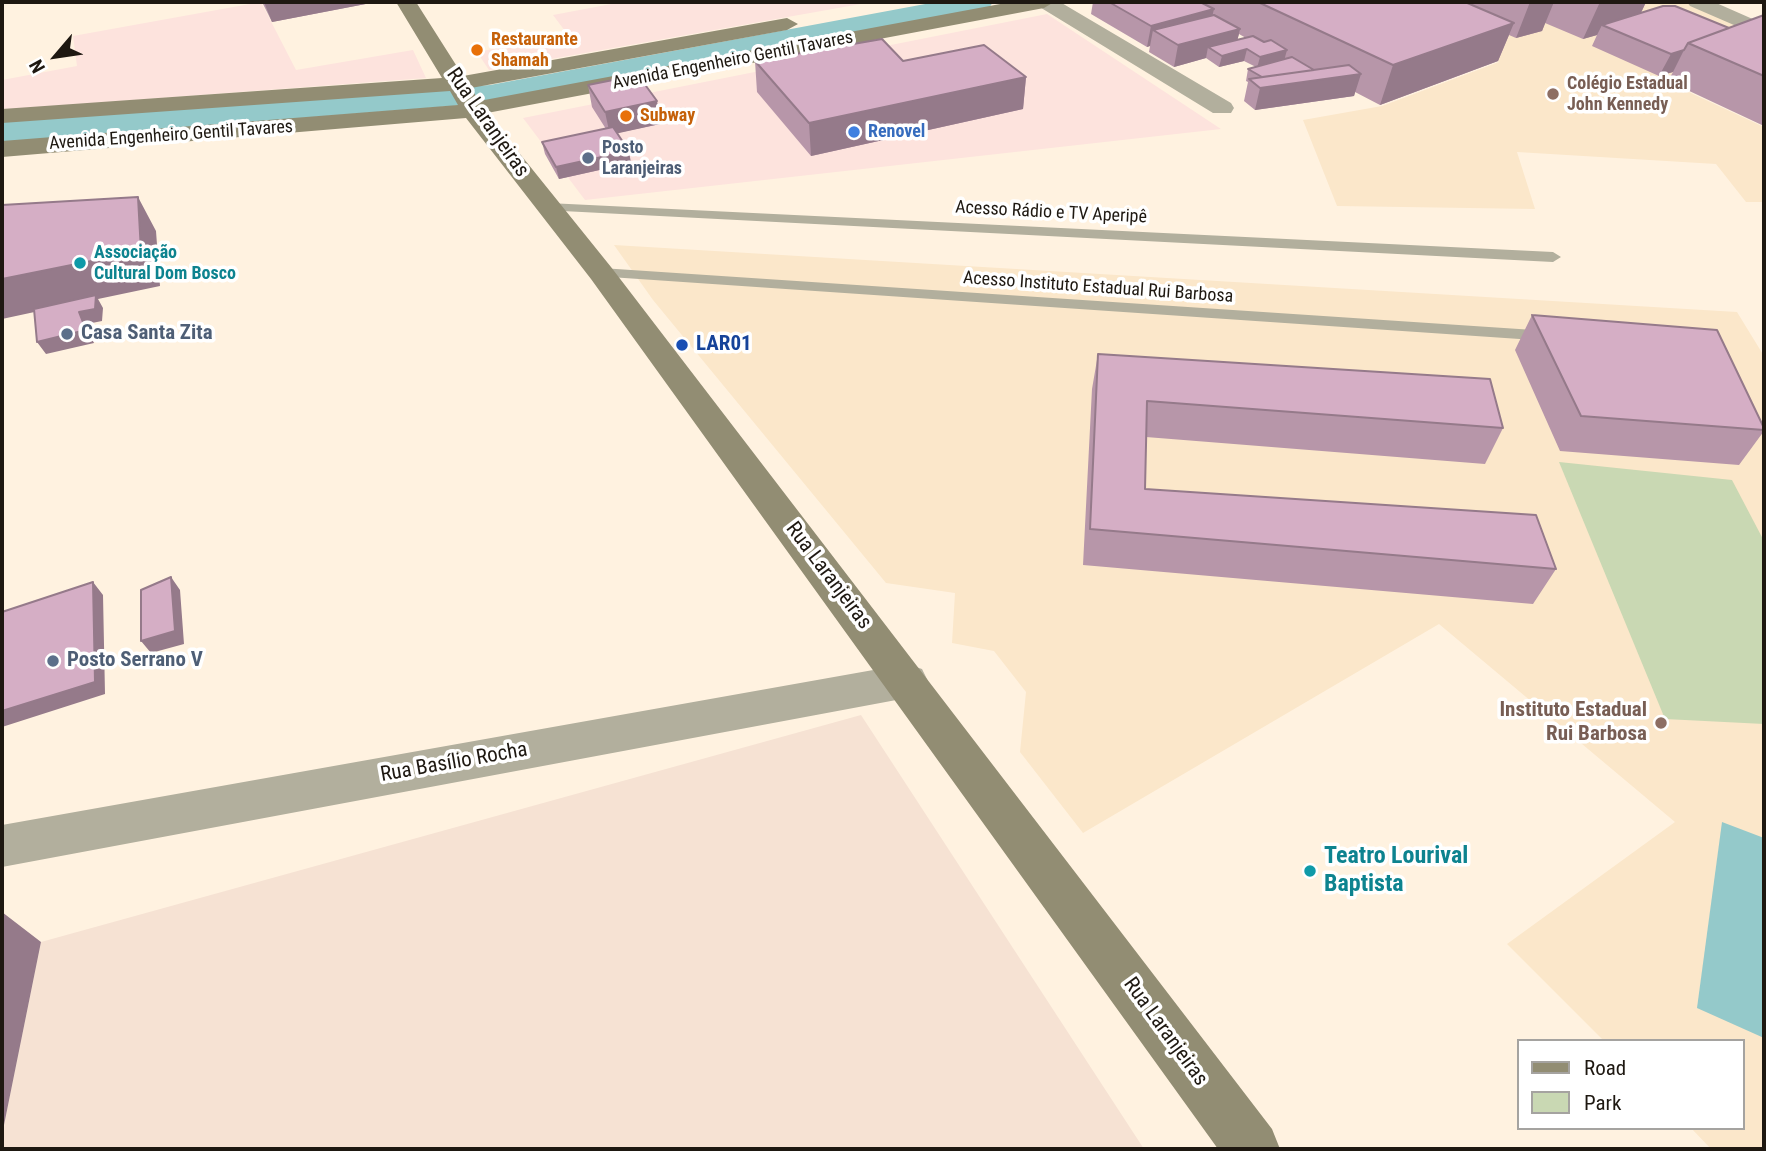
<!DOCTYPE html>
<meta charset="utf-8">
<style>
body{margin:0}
#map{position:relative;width:1766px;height:1151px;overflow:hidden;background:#fff2e0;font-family:"Roboto Condensed",sans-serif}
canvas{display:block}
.frame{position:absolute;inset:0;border:4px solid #1e1811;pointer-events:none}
.legend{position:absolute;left:1517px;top:1039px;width:228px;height:91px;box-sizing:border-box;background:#fff;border:2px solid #a5a3a0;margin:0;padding:9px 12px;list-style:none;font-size:21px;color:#1e1811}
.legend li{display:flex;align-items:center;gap:14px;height:35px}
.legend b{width:35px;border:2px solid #a5a3a0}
.north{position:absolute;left:21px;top:21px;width:70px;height:70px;-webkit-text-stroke:5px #fff;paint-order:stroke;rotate:241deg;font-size:19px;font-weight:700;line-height:28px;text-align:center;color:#1e1811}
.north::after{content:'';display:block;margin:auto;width:24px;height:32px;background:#1e1811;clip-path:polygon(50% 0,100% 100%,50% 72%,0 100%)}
</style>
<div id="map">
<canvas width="1766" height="1151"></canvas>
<div class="frame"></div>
<ul class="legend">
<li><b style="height:9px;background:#928d73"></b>Road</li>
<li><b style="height:19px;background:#c9d8b3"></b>Park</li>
</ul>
<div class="north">N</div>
</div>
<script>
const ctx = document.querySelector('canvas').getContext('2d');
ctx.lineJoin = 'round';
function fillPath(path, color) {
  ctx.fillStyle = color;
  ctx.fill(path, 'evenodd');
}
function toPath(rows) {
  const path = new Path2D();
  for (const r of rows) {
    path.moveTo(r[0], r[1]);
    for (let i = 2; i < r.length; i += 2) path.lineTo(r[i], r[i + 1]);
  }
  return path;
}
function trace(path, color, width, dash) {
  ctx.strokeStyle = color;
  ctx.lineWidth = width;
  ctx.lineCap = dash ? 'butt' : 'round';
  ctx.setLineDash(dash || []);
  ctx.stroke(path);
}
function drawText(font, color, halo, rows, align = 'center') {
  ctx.font = font + ' "Roboto Condensed",sans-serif';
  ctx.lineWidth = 7;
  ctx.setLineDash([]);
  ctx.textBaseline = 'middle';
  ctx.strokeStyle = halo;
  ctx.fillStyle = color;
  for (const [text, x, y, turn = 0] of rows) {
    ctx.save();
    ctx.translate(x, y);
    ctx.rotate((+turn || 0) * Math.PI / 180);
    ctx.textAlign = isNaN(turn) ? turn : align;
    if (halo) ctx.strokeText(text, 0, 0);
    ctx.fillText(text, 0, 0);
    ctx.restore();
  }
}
const commercial = toPath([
 [261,2,296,70,413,50,426,78,2,110,2,80,77,66,73,36],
 [622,2,872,2,489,70,477,52,568,35,553,15],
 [1047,14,1221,129,585,200,523,118]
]);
const industrial = toPath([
 [861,715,1144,1149,2,1149,2,1135,41,942]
]);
const built = toPath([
 [1373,2,1685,2,1764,38,1764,43,1665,81,1764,127,1764,202,1746,202,1716,164,1517,152,1535,209,1337,206,1303,120,1382,106,1499,62],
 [614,245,1737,312,1764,356,1764,1149,1711,1149,1691,1128,1743,1128,1743,1041,1604,1041,1507,944,1675,822,1439,624,1083,833,1020,752,1026,692,994,651,952,643,955,593,886,583,653,300]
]);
const green = toPath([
 [1559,462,1732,480,1764,541,1764,724,1665,719]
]);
const water = toPath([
 [1722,822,1764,838,1764,1038,1697,1008]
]);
const canal = toPath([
 [936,2,993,2,989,8,979,10,490,103,2,142,2,122,490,85,936,2]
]);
const lane = toPath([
 [548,203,1553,252,1561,257,1553,262,543,210,543,204,548,203],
 [601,268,1549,331,1558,336,1549,341,595,276,593,273,601,268]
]);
const street = toPath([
 [1035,2,1060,2,1231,103,1234,108,1231,113,1213,113,1038,6,1035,2],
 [1687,2,1714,2,1764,24,1764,38,1690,6,1687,2],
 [907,664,922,669,928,681,922,693,907,698,2,867,2,825,907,664]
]);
const secondary = toPath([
 [396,2,416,2,463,76,787,18,798,24,787,30,471,88,479,101,1011,2,1054,2,1044,8,487,113,611,267,1272,1129,1280,1149,1218,1149,591,279,466,118,2,157,2,141,458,105,450,91,2,123,2,109,442,78,396,2]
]);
const wall = toPath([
 [262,2,376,2,272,22],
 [1093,2,1646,2,1641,13,1729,28,1764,15,1764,126,1668,81,1673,72,1659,76,1592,46,1597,35,1583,39,1545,23,1542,31,1516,38,1509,35,1498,61,1380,105,1355,92,1354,96,1255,110,1244,101,1248,82,1246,81,1248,69,1256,67,1244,61,1219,67,1206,58,1174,67,1149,52,1150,46,1147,47,1091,14],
 [1239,34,1246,38,1237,40],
 [755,61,903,61,1026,77,1023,109,811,156,757,92],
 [588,85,657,101,660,124,617,133,631,163,559,179,545,154,542,142,606,129,592,107],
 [1532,315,1764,428,1764,431,1739,465,1560,451,1515,350],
 [1098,354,1503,428,1485,464,1146,437,1145,489,1556,569,1533,604,1083,565,1092,389]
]);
const shadedWall = toPath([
 [264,2,376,2,272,22],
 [1530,2,1554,2,1542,31,1516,38],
 [1600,2,1646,2,1636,23,1602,25,1597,35,1583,39],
 [1214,9,1209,30,1153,30,1150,46,1147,47,1151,26],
 [1514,23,1498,61,1380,105,1393,65],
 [1240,29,1235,51,1208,47,1206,58,1174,67,1178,45],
 [1247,49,1244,61,1219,67,1222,56],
 [1287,50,1284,61,1257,68,1260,57],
 [1684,50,1673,72,1659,76,1671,54],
 [1361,74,1354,96,1255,110,1260,88],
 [1026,77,1023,109,811,156,809,123],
 [657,101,660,124,610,135,605,112],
 [629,151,631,163,559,179,556,167],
 [138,197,156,231,160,286,98,299,103,308,102,321,87,324,94,343,46,354,37,342,95,299,2,319,2,279],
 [171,577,180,590,184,644,151,653,141,641],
 [93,582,103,595,105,694,2,727,2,711],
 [2,912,41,942,2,1135]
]);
const building = toPath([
 [1109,2,1200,2,1214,9,1151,26,1109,2],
 [1258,2,1465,2,1514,23,1393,65,1258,2],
 [1663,6,1675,6,1729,28,1688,43,1684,50,1671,54,1602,25,1663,6],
 [1214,15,1240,29,1178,45,1153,30,1214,15],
 [1764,15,1764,76,1688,43,1764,15],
 [1253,36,1264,42,1271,40,1287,50,1260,57,1247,49,1222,56,1208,47,1253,36],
 [882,39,903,61,984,45,1026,77,809,123,755,61,882,39],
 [1292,57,1314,70,1262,77,1248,69,1292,57],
 [1349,65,1361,74,1260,88,1249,79,1349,65],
 [638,75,657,101,605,112,588,85,638,75],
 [613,127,629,151,556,167,542,142,613,127],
 [138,197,141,251,2,279,2,205,138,197],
 [96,295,95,309,79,312,86,330,37,342,34,309,96,295],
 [1532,315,1717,330,1764,428,1764,430,1581,416,1532,315],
 [1098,354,1490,379,1503,428,1147,401,1145,489,1536,515,1556,569,1090,529,1098,354],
 [171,577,175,631,141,641,141,590,171,577],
 [93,582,95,682,2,711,2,612,93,582]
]);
const markers = [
 [477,50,7,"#e8710a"],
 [1553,94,7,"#8d6e63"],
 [626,116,7,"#e8710a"],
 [854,132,7,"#3f7fe0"],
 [588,158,7,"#5c6f8a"],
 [80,263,7,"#0f9aa8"],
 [67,334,7,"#5c6f8a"],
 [682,345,7,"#1a4fb4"],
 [53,661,7,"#5c6f8a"],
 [1661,723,7,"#8d6e63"],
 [1310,871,7,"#0f9aa8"]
];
const farFoodnames = [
 ["Restaurante",491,40],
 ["Shamah",491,61],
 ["Subway",640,116]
];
const farStreetnames = [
 ["Avenida Engenheiro Gentil Tavares",733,61,-11],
 ["Avenida Engenheiro Gentil Tavares",171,136,-4],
 ["Acesso Rádio e TV Aperipê",1051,213,3],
 ["Acesso Instituto Estadual Rui Barbosa",1098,288,4]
];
const farEducationnames = [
 ["Colégio Estadual",1567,84],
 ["John Kennedy",1567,105]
];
const farShopnames = [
 ["Renovel",868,132]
];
const farServicenames = [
 ["Posto",602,148],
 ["Laranjeiras",602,169]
];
const farCulturenames = [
 ["Associação",94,253],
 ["Cultural Dom Bosco",94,274]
];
const streetNames = [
 ["Rua Laranjeiras",487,123,55],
 ["Rua Laranjeiras",828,576,53],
 ["Rua Basílio Rocha",454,763,-10],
 ["Rua Laranjeiras",1165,1032,54]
];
const serviceNames = [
 ["Casa Santa Zita",81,334],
 ["Posto Serrano V",67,661]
];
const transitNames = [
 ["LAR01",696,345]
];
const educationNames = [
 ["Instituto Estadual",1647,711],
 ["Rui Barbosa",1647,735]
];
const nearCulturenames = [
 ["Teatro Lourival",1324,857],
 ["Baptista",1324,885]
];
fillPath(commercial, '#fde3dd');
fillPath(industrial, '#f6e2d3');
fillPath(built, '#fbe7ca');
fillPath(green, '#c9d8b3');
fillPath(water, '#94c9ca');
fillPath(canal, '#94c9ca');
fillPath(lane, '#b2af9d');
fillPath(street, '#b2af9d');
fillPath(secondary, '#928d73');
fillPath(wall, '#b796a9');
fillPath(shadedWall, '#957a8a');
fillPath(building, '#d5aec5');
trace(building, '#957a8a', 2);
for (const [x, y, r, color] of markers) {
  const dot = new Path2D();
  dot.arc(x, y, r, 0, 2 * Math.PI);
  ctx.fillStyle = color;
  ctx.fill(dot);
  trace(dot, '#fff', 2.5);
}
drawText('bold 18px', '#c56008', '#fff', farFoodnames, 'left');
drawText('18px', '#1e1811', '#fff', farStreetnames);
drawText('bold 18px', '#785e54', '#fff', farEducationnames, 'left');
drawText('bold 18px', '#366cbe', '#fff', farShopnames, 'left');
drawText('bold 18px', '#4e5e75', '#fff', farServicenames, 'left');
drawText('bold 18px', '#0d838f', '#fff', farCulturenames, 'left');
drawText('21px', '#1e1811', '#fff', streetNames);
drawText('bold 21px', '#4e5e75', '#fff', serviceNames, 'left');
drawText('bold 21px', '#164399', '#fff', transitNames, 'left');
drawText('bold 21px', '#785e54', '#fff', educationNames, 'right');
drawText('bold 24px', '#0d838f', '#fff', nearCulturenames, 'left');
</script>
